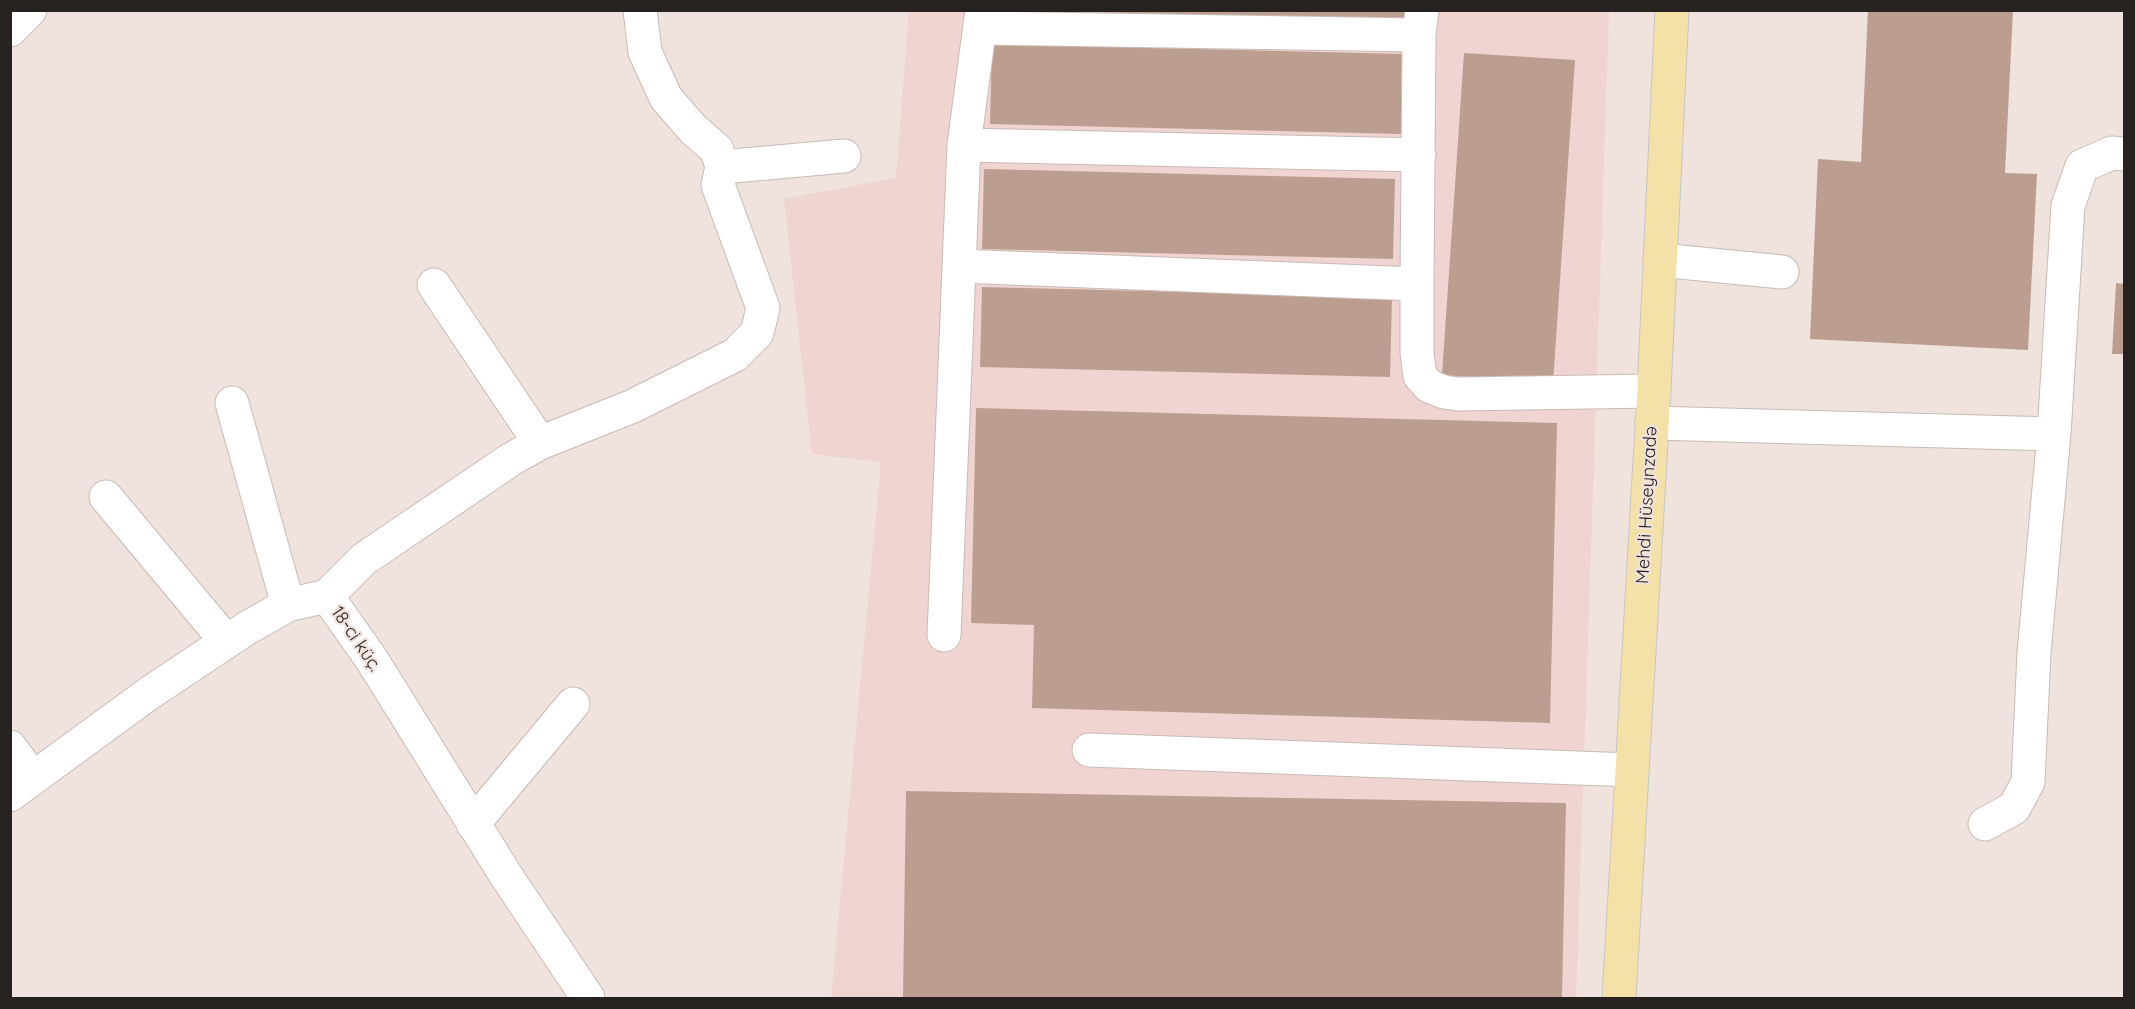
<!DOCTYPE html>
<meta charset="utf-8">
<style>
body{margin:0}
#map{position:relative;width:2135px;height:1009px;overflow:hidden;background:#f0e2dc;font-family:Quicksand,sans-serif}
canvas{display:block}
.frame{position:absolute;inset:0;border:12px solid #272220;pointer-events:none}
</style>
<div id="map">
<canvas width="2135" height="1009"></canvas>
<div class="frame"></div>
</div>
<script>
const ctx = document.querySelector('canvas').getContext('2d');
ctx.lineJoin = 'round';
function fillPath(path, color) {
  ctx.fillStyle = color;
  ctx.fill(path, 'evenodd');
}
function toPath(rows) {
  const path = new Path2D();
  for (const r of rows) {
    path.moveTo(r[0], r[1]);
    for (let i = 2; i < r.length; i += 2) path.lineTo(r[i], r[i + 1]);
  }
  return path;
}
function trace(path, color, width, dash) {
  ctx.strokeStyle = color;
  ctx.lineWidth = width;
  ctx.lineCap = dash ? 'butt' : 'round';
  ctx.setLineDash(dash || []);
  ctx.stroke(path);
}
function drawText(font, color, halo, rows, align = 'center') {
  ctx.font = font + ' Quicksand,sans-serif';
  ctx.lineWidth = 4.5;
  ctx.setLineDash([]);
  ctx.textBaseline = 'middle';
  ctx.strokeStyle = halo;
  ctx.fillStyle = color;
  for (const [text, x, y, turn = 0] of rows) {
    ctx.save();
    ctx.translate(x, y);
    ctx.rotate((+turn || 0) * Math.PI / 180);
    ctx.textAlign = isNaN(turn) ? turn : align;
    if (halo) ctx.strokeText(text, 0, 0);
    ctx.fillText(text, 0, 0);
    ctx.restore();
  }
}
const industrial = toPath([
 [909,11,1609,11,1576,998,831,998,881,462,812,454,784,199,896,178]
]);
const building = toPath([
 [1089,10,1404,10,1404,20,1089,12],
 [1868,10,2013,10,2005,173,2037,174,2028,350,1810,339,1818,159,1861,162],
 [992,44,1402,54,1401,134,990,124],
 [1464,53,1575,60,1553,383,1442,375],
 [984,169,1395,179,1393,259,982,249],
 [2116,283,2124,284,2124,354,2112,354],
 [982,287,1392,297,1390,377,980,367],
 [976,408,1557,423,1550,723,1032,708,1034,625,971,623],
 [906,791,1566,803,1562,998,903,998]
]);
const minor = toPath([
 [1422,10,1419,35,1417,284,1417,353,1420,376,1429,386,1444,392,1458,394,1654,391],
 [980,28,1419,35],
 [10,30,30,10],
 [964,145,1419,155],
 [722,167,844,156],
 [1660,260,1782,272],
 [959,266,1417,284],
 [232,403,288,605],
 [1652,423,2054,434],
 [540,443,633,406,735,355,757,333,763,308,718,185,722,167,717,150,693,129,666,98,645,52,640,10],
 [106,497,226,641],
 [327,596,364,559,510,460,540,443,434,285],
 [944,635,964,145,982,10],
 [10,747,33,778],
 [1089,750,1632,770],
 [10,795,148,694,247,628,288,605,327,596,372,660,507,877,588,998],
 [473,824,573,704],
 [1985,824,2014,808,2028,782,2034,653,2054,434,2068,206,2082,166,2112,153,2124,154]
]);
const major = toPath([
 [1619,998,1654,391,1672,10]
]);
const streetNames = [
 ["Mehdi Hüseynzadə",1647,505,-87],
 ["18-ci küç.",356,639,56]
];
fillPath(industrial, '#efd4d1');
fillPath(building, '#bc9e90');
trace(minor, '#c8bbb5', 35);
trace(major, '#c7c6c5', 35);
trace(minor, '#fff', 33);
trace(major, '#f4e1a7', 33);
drawText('18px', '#272220', '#f0e2dc', streetNames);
</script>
